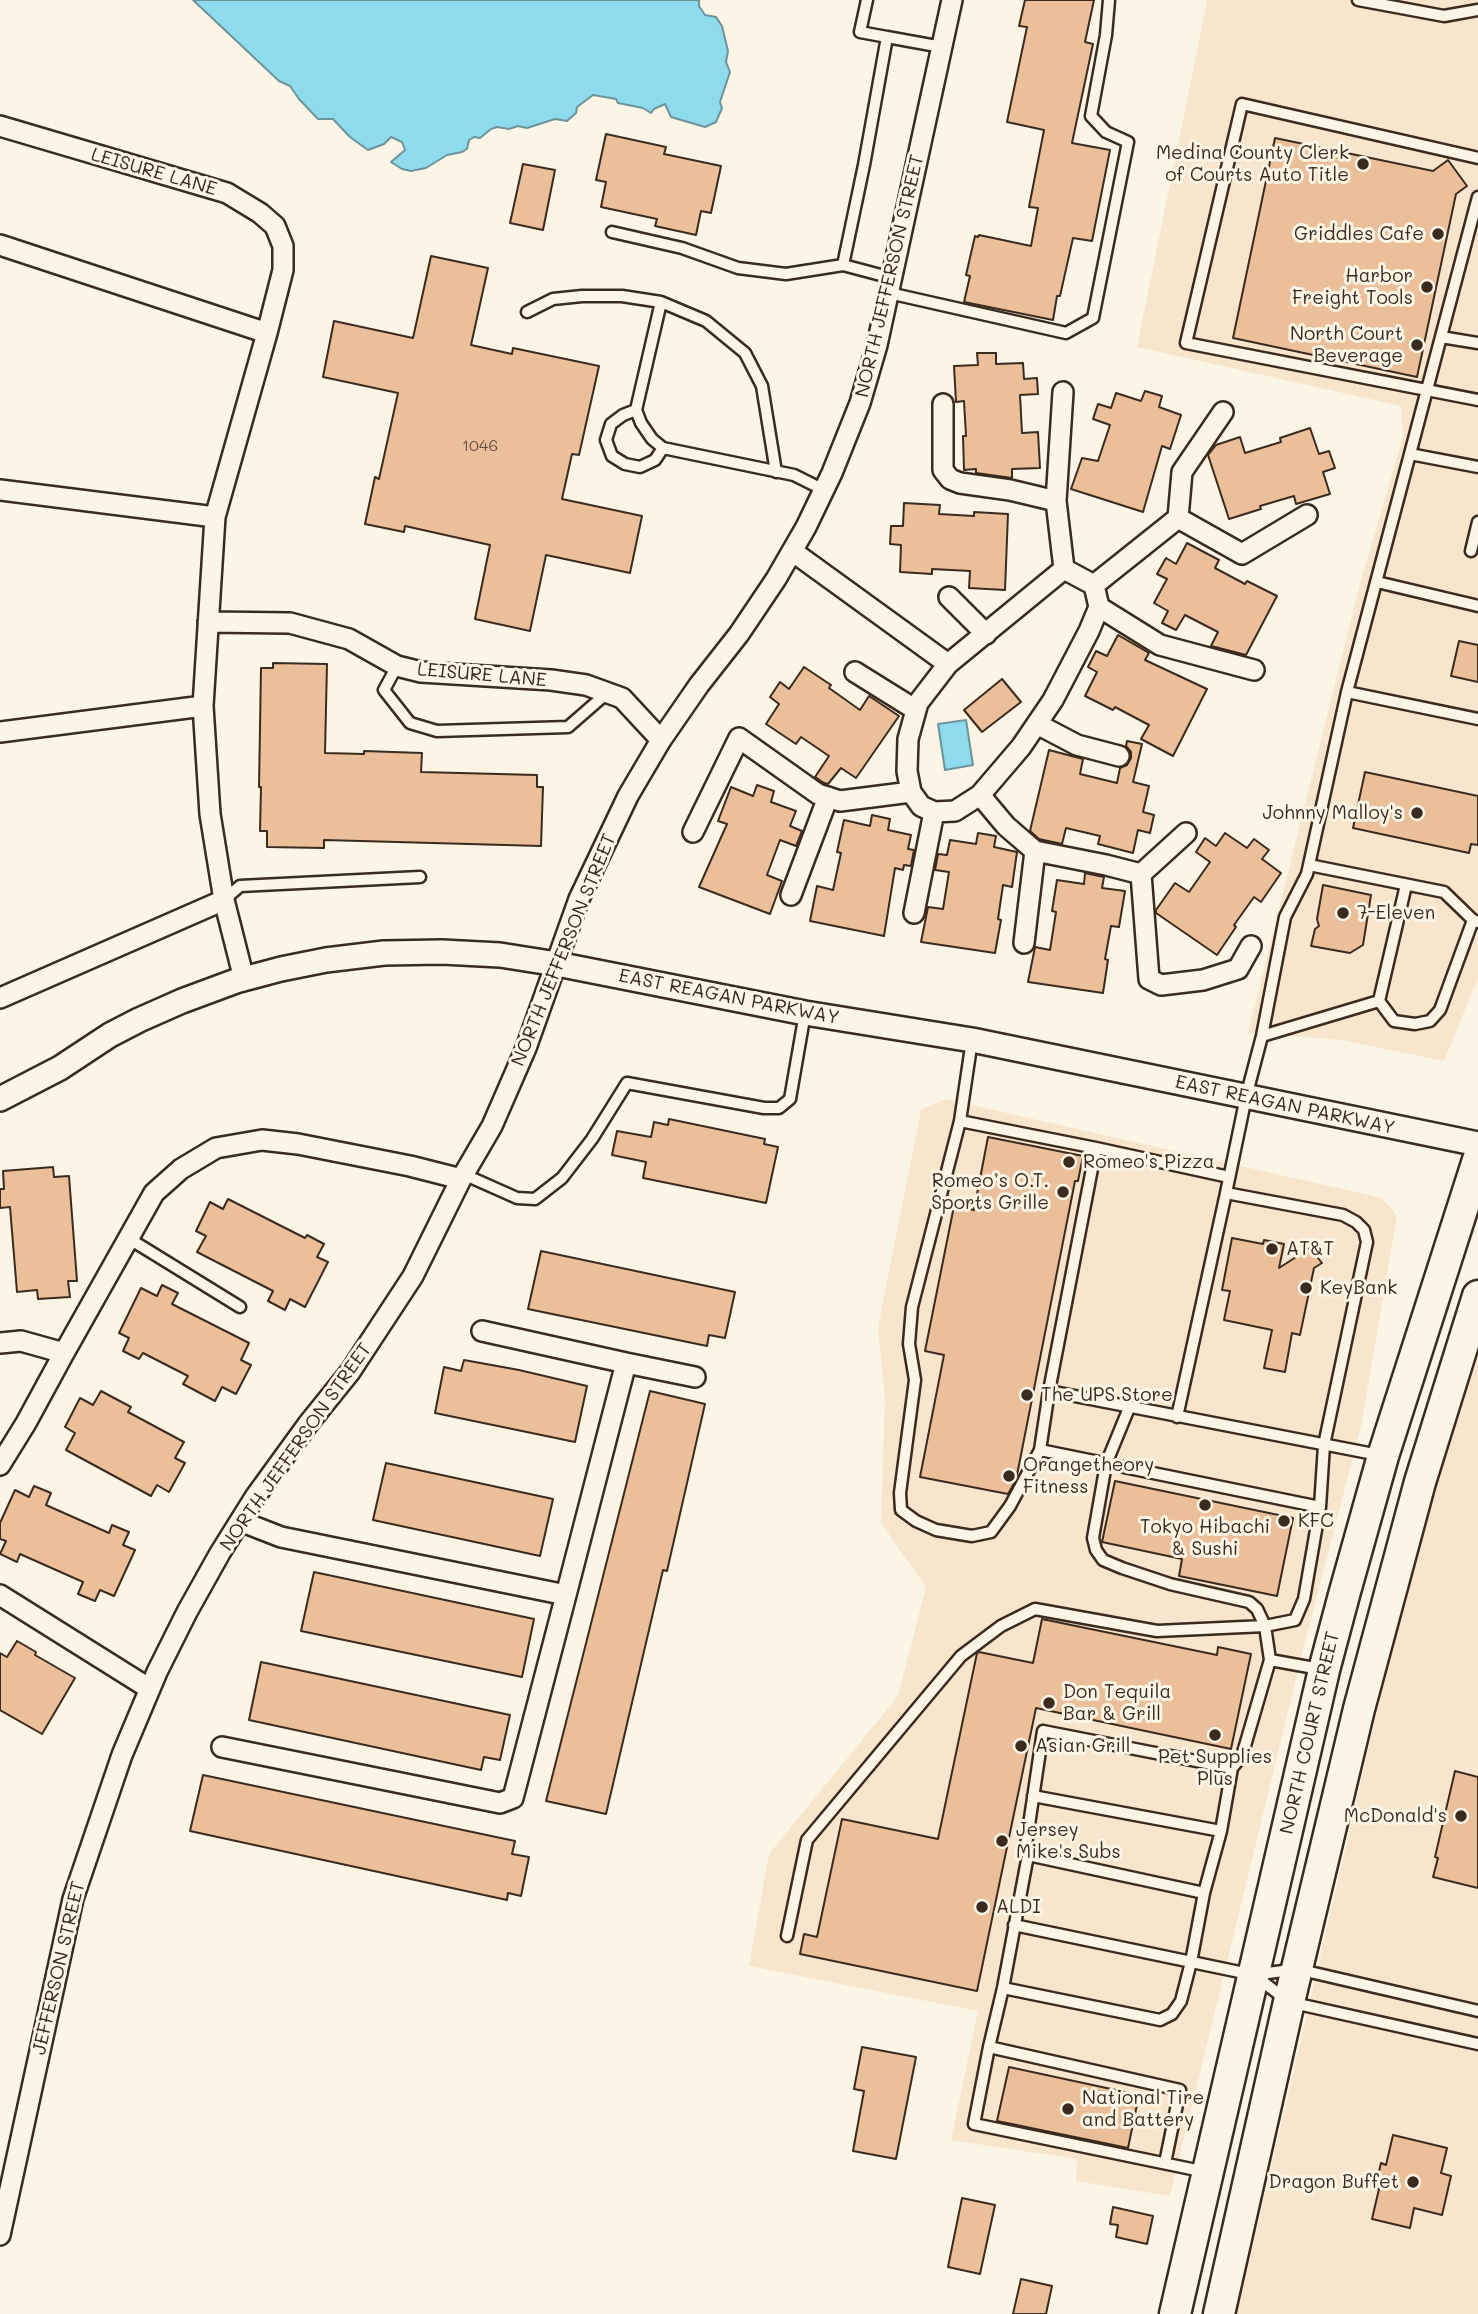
<!DOCTYPE html>
<meta charset="utf-8">
<style>
body{margin:0}
canvas{display:block;background:#fcf5e5}
</style>
<canvas width="1478" height="2314"></canvas>
<script>
const ctx = document.querySelector('canvas').getContext('2d');
ctx.lineJoin = 'round';
function fillPath(path, color) {
  ctx.fillStyle = color;
  ctx.fill(path, 'evenodd');
}
function toPath(rows) {
  const path = new Path2D();
  for (const r of rows) {
    path.moveTo(r[0], r[1]);
    for (let i = 2; i < r.length; i += 2) path.lineTo(r[i], r[i + 1]);
  }
  return path;
}
function trace(path, color, width, dash) {
  ctx.strokeStyle = color;
  ctx.lineWidth = width;
  ctx.lineCap = dash ? 'butt' : 'round';
  ctx.setLineDash(dash || []);
  ctx.stroke(path);
}
function drawText(font, color, halo, rows, align = 'center') {
  ctx.font = font + ' Mali,sans-serif';
  ctx.lineWidth = 6;
  ctx.setLineDash([]);
  ctx.textBaseline = 'middle';
  ctx.strokeStyle = halo;
  ctx.fillStyle = color;
  for (const [text, x, y, turn = 0] of rows) {
    ctx.save();
    ctx.translate(x, y);
    ctx.rotate((+turn || 0) * Math.PI / 180);
    ctx.textAlign = isNaN(turn) ? turn : align;
    if (halo) ctx.strokeText(text, 0, 0);
    ctx.fillText(text, 0, 0);
    ctx.restore();
  }
}
const built = toPath([
 [1205,0,1478,0,1478,978,1444,1061,1342,1040,1248,1033,1360,584,1403,437,1401,406,1137,347,1207,1],
 [945,1099,1382,1198,1397,1216,1361,1426,1304,1646,1170,2196,1076,2181,1077,2159,951,2140,978,2011,749,1966,769,1854,898,1696,926,1587,881,1523,885,1399,878,1328,921,1110],
 [1478,1356,1478,2314,1237,2314,1408,1579]
]);
const water = toPath([
 [193,0,699,0,699,6,705,15,716,17,722,26,728,51,726,62,730,72,720,102,722,108,716,122,705,127,671,117,665,104,654,109,651,113,643,108,618,103,616,99,593,95,577,107,576,113,567,121,555,119,527,128,518,126,509,129,497,127,491,129,480,138,474,137,469,140,467,149,462,152,447,155,426,168,411,171,402,169,391,162,405,150,402,142,391,137,384,144,368,150,350,137,333,119,318,119,299,99,290,86,279,81,193,0],
 [966,720,973,765,945,770,938,724,966,720]
]);
const building = toPath([
 [1025,0,1094,0,1085,42,1093,44,1072,143,1110,150,1092,241,1073,238,1060,296,1057,296,1053,320,964,302,970,276,966,275,975,236,978,237,979,235,1031,246,1038,208,1029,207,1044,130,1007,122,1027,27,1019,26,1025,0],
 [606,134,666,147,664,154,721,166,711,213,701,211,696,235,655,226,657,219,601,207,606,182,596,180,606,134],
 [1275,138,1433,171,1448,160,1467,186,1456,194,1417,377,1233,338,1275,138],
 [523,164,555,170,543,230,510,223,523,164],
 [431,256,488,268,471,345,512,354,513,348,599,366,579,455,572,454,562,499,642,516,630,573,546,555,530,631,475,619,490,545,405,526,404,532,365,524,375,477,379,479,398,393,323,377,334,321,413,338,431,256],
 [977,353,996,353,996,364,1023,363,1024,379,1037,378,1038,394,1020,395,1022,433,1038,432,1040,468,1012,469,1012,478,976,473,976,469,964,470,963,436,966,436,964,401,956,402,954,366,978,365,977,353],
 [1145,391,1162,396,1159,407,1181,415,1170,449,1162,446,1143,512,1071,489,1082,458,1098,461,1110,425,1093,419,1098,404,1111,408,1116,393,1141,401,1145,391],
 [1310,428,1319,454,1329,451,1335,468,1323,472,1330,494,1296,504,1294,496,1260,506,1261,509,1229,519,1208,455,1216,445,1240,437,1245,453,1281,442,1280,438,1310,428],
 [904,503,940,505,939,514,974,516,974,512,1008,514,1005,590,969,588,970,571,932,569,932,574,900,572,901,545,890,544,891,526,903,526,904,503],
 [1187,543,1219,560,1215,568,1245,584,1247,581,1277,596,1246,655,1211,646,1218,632,1185,615,1176,630,1162,623,1168,611,1154,603,1167,579,1157,574,1166,558,1176,564,1187,543],
 [1118,635,1149,653,1145,660,1207,689,1173,756,1141,739,1149,725,1115,707,1113,710,1085,696,1097,672,1088,667,1096,651,1107,656,1118,635],
 [1459,641,1478,645,1478,682,1451,676,1459,641],
 [273,663,327,664,325,753,364,754,364,751,422,753,421,772,537,775,537,787,543,787,541,846,324,840,324,848,267,847,267,831,260,831,261,787,259,787,261,668,273,668,273,663],
 [804,667,831,685,829,688,860,710,869,696,899,716,856,778,841,768,828,784,824,783,815,777,829,756,801,737,796,744,766,724,779,704,770,697,780,682,789,689,804,667],
 [1002,679,1021,702,982,732,964,710,1002,679],
 [1127,741,1142,744,1133,782,1149,786,1143,812,1154,815,1150,833,1138,830,1133,853,1098,844,1100,836,1066,828,1062,844,1039,839,1030,831,1049,750,1083,759,1080,774,1117,783,1120,768,1127,765,1131,758,1131,752,1126,746,1127,741],
 [1365,772,1478,796,1478,845,1471,844,1469,853,1353,828,1365,772],
 [757,785,774,791,771,802,796,811,790,826,802,831,796,846,780,840,767,875,782,881,770,914,699,887,727,824,718,821,731,787,753,796,757,785],
 [872,815,890,819,888,830,911,835,908,849,914,850,911,866,904,865,903,870,895,868,884,936,810,921,817,886,833,890,841,853,837,852,844,820,870,826,872,815],
 [978,833,996,836,994,847,1017,852,1012,887,1003,885,998,919,1001,920,995,953,921,942,928,907,943,909,949,872,935,870,938,854,947,855,950,840,976,844,978,833],
 [1225,833,1247,848,1254,839,1269,850,1262,859,1281,873,1261,902,1254,897,1234,925,1236,927,1217,955,1156,913,1156,910,1175,883,1189,892,1210,862,1196,852,1205,838,1216,846,1225,833],
 [1085,873,1104,877,1102,888,1125,891,1119,927,1111,926,1105,959,1108,960,1103,993,1028,982,1035,947,1050,950,1056,912,1052,911,1057,880,1084,884,1085,873],
 [1323,885,1371,895,1363,945,1350,953,1311,946,1315,929,1319,926,1317,919,1323,885],
 [669,1119,765,1139,764,1144,778,1147,766,1203,643,1178,646,1162,612,1155,617,1131,651,1137,654,1122,668,1125,669,1119],
 [988,1137,1083,1156,1078,1181,1075,1181,1016,1480,1008,1494,920,1477,944,1355,925,1351,954,1206,974,1210,988,1137],
 [53,1167,54,1177,69,1176,77,1281,68,1281,70,1297,38,1299,37,1290,17,1292,10,1207,0,1208,0,1189,4,1189,3,1171,53,1167],
 [228,1199,305,1238,307,1235,324,1244,317,1257,328,1262,305,1307,290,1299,285,1310,268,1301,273,1291,197,1252,206,1236,196,1231,210,1202,223,1209,228,1199],
 [1232,1238,1263,1244,1264,1240,1284,1244,1279,1268,1310,1248,1322,1263,1314,1268,1300,1335,1292,1333,1285,1372,1264,1368,1272,1330,1224,1320,1230,1291,1222,1290,1232,1238],
 [541,1251,735,1292,725,1338,709,1335,707,1346,528,1309,541,1251],
 [162,1285,178,1293,172,1304,249,1343,241,1360,251,1365,236,1394,222,1387,215,1401,183,1384,188,1376,143,1353,139,1359,123,1351,129,1338,119,1333,141,1288,157,1296,162,1285],
 [464,1360,519,1370,587,1386,575,1442,435,1413,444,1367,461,1371,464,1360],
 [101,1391,131,1407,128,1412,184,1442,175,1458,185,1463,169,1492,157,1485,151,1496,66,1450,75,1433,65,1427,80,1398,93,1405,101,1391],
 [650,1391,705,1404,667,1571,663,1570,606,1814,546,1801,650,1391],
 [386,1463,553,1499,540,1556,373,1520,386,1463],
 [1115,1481,1293,1518,1277,1596,1179,1576,1182,1559,1102,1542,1115,1481],
 [34,1486,51,1493,46,1505,109,1533,112,1525,129,1532,123,1545,135,1550,114,1596,100,1590,95,1601,78,1594,83,1582,20,1554,17,1562,0,1554,6,1541,0,1539,0,1523,15,1490,29,1497,34,1486],
 [314,1572,534,1619,522,1677,301,1631,314,1572],
 [1042,1619,1217,1655,1218,1647,1251,1654,1231,1749,1036,1708,977,1991,800,1954,804,1934,817,1937,842,1819,938,1839,977,1653,979,1652,1033,1663,1042,1619],
 [17,1641,36,1652,35,1655,75,1678,42,1734,0,1710,0,1653,7,1657,17,1641],
 [261,1662,510,1715,500,1760,484,1757,481,1770,249,1720,261,1662],
 [1455,1771,1478,1777,1478,1888,1433,1877,1438,1858,1435,1857,1455,1771],
 [203,1775,515,1841,512,1854,529,1857,521,1896,508,1893,507,1900,190,1831,203,1775],
 [862,2047,916,2057,896,2159,853,2151,864,2091,854,2089,862,2047],
 [1009,2067,1139,2095,1128,2148,997,2121,1009,2067],
 [1393,2135,1447,2148,1441,2173,1451,2176,1442,2215,1414,2208,1410,2228,1372,2219,1379,2189,1375,2188,1381,2163,1386,2165,1393,2135],
 [962,2198,995,2205,980,2274,948,2267,962,2198],
 [1113,2207,1153,2216,1147,2244,1116,2237,1118,2225,1110,2224,1113,2207],
 [1021,2279,1052,2286,1046,2314,1013,2314,1021,2279]
]);
const service = toPath([
 [867,0,860,32,887,37],
 [1358,0,1444,16,1478,10],
 [1478,158,1242,104,1186,343,1478,400],
 [1478,197,1347,692,1478,719],
 [612,232,682,248,738,268,786,274,843,265],
 [892,278,843,265,864,165,887,37,942,47],
 [889,293,1066,333,1093,318,1128,142,1106,132,1091,116,1106,35,1109,0],
 [661,302,706,321,745,353,762,386,776,472],
 [527,312,553,299,582,296,622,296,661,302,636,410,623,415,611,424,606,440,612,456,625,464,640,467,655,460,663,448,794,475,824,490],
 [1441,337,1478,343],
 [636,410,641,423,652,439,663,448],
 [1410,454,1478,467],
 [1471,551,1478,522],
 [1377,582,1478,606],
 [397,666,384,690,410,723,437,731,568,727,607,693],
 [1309,865,1444,892,1473,920,1478,922],
 [224,900,240,886,420,877],
 [1379,1001,1406,885],
 [1262,1036,1379,1001,1394,1021,1415,1024,1430,1021,1440,1010,1473,920],
 [972,1040,960,1121,1096,1148,1229,1177],
 [960,1121,912,1307,909,1344,915,1380,900,1493,901,1510,916,1521,936,1530,972,1536,991,1532,1010,1506,1040,1450,1320,1507],
 [463,1174,517,1198,535,1199,562,1178,592,1139,627,1083,764,1108,779,1108,790,1099,805,1013],
 [128,1238,240,1307],
 [1049,1391,1379,1455],
 [1177,1417,1226,1193],
 [1040,1450,1049,1391,1096,1148],
 [1270,1660,1320,1669],
 [1033,1796,1221,1831],
 [1028,1855,1204,1893],
 [1014,1925,1254,1975,1297,1969,1478,2011],
 [787,1936,807,1840,961,1656,1001,1626,1035,1609,1157,1631,1265,1626,1295,1620,1304,1599,1320,1507,1324,1445,1367,1242,1364,1230,1356,1222,1343,1215,1226,1193,1246,1097,1262,1036,1285,917,1307,874,1347,692],
 [1258,1978,1289,2002,1478,2044],
 [1003,1988,1160,2020,1172,2014,1181,2001,1191,1962,1204,1893,1221,1831,1232,1768,1242,1756,1270,1660,1265,1626,1257,1609,1249,1602,1170,1584,1122,1568,1103,1560,1096,1550,1093,1538,1106,1464,1129,1408],
 [989,2047,1180,2090,1165,2163],
 [1206,2172,974,2124,989,2047,1003,1988,1028,1855,1026,1845,1043,1731,1232,1768]
]);
const minor = toPath([
 [0,126,227,193,260,213,275,226,283,246,283,270,267,333,215,517,203,706,210,814,224,900,0,998],
 [0,245,267,333],
 [1063,392,1056,501,1064,569],
 [943,404,943,470,950,479,960,483,1010,490,1056,501],
 [0,490,215,517],
 [1178,518,1182,472,1223,412],
 [792,551,948,664,918,703,908,739,907,771,911,792,921,806,934,812,955,811,980,795,1021,747,1053,700,1089,631,1099,607,1094,585,1064,569,948,664],
 [1094,585,1178,518,1242,554,1307,515],
 [949,597,986,634],
 [1099,607,1160,645,1254,670],
 [208,622,290,623,349,639,397,666,421,672,551,680,586,685,622,698,661,740],
 [855,672,916,710],
 [1037,724,1077,745,1119,756],
 [0,732,203,706],
 [980,795,1006,826,1035,851,1106,865,1141,874,1149,979,1161,985,1203,980,1238,969,1251,946],
 [693,832,739,738,818,794,840,801,911,792],
 [1141,874,1186,833],
 [791,895,828,797],
 [224,900,244,979],
 [914,913,934,812],
 [1024,943,1035,851],
 [482,1331,626,1363,566,1595],
 [0,1343,21,1341,64,1353,26,1423,0,1465],
 [64,1353,154,1193,181,1169,216,1148,262,1140,298,1144,410,1166,461,1179],
 [626,1363,695,1377],
 [0,1595,150,1689],
 [222,1747,500,1803,513,1798,566,1595,281,1537,240,1521],
 [0,2235,73,1899,122,1755,157,1672,187,1612,220,1553,255,1497,308,1424,350,1372,413,1276,461,1179,492,1126,526,1048,579,899,628,796,661,740,699,685,739,634,776,579,806,527,832,473,860,403,877,345,952,0]
]);
const tertiary = toPath([
 [0,1099,60,1068,110,1035,139,1020,182,1001,236,981,281,969,326,960,384,953,442,952,500,955,557,964,805,1013,972,1040,1478,1144]
]);
const primary = toPath([
 [1175,2314,1324,1670,1344,1595,1383,1456,1478,1160],
 [1219,2314,1289,2002,1359,1709,1420,1482,1478,1296]
]);
const markers = [
 [1363,164,7,"#3b2a1e"],
 [1438,234,7,"#3b2a1e"],
 [1427,287,7,"#3b2a1e"],
 [1417,345,7,"#3b2a1e"],
 [1417,813,7,"#3b2a1e"],
 [1343,913,7,"#3b2a1e"],
 [1069,1162,7,"#3b2a1e"],
 [1063,1192,7,"#3b2a1e"],
 [1272,1249,7,"#3b2a1e"],
 [1306,1288,7,"#3b2a1e"],
 [1027,1395,7,"#3b2a1e"],
 [1009,1476,7,"#3b2a1e"],
 [1205,1505,7,"#3b2a1e"],
 [1284,1521,7,"#3b2a1e"],
 [1049,1703,7,"#3b2a1e"],
 [1215,1735,7,"#3b2a1e"],
 [1021,1746,7,"#3b2a1e"],
 [1461,1816,7,"#3b2a1e"],
 [1002,1841,7,"#3b2a1e"],
 [982,1907,7,"#3b2a1e"],
 [1068,2109,7,"#3b2a1e"],
 [1413,2182,7,"#3b2a1e"]
];
const numberNames = [
 ["1046",480,446]
];
const poiNames = [
 ["Medina County Clerk",1349,153,"right"],
 ["of Courts Auto Title",1349,175,"right"],
 ["Griddles Cafe",1424,234,"right"],
 ["Harbor",1413,276,"right"],
 ["Freight Tools",1413,298,"right"],
 ["North Court",1403,334,"right"],
 ["Beverage",1403,356,"right"],
 ["Johnny Malloy's",1403,813,"right"],
 ["7-Eleven",1357,913],
 ["Romeo's Pizza",1083,1162],
 ["Romeo’s O.T.",1049,1181,"right"],
 ["Sports Grille",1049,1203,"right"],
 ["AT&T",1286,1249],
 ["KeyBank",1320,1288],
 ["The UPS Store",1041,1395],
 ["Orangetheory",1023,1465],
 ["Fitness",1023,1487],
 ["KFC",1298,1521],
 ["Tokyo Hibachi",1205,1527,"center"],
 ["& Sushi",1205,1549,"center"],
 ["Don Tequila",1063,1692],
 ["Bar & Grill",1063,1714],
 ["Asian Grill",1035,1746],
 ["Pet Supplies",1215,1757,"center"],
 ["Plus",1215,1779,"center"],
 ["McDonald's",1447,1816,"right"],
 ["Jersey",1016,1830],
 ["Mike's Subs",1016,1852],
 ["ALDI",996,1907],
 ["National Tire",1082,2098],
 ["and Battery",1082,2120],
 ["Dragon Buffet",1399,2182,"right"]
];
const streetNames = [
 ["LEISURE LANE",154,172,16],
 ["NORTH JEFFERSON STREET",890,276,-77],
 ["LEISURE LANE",482,675,5],
 ["NORTH JEFFERSON STREET",564,950,-68],
 ["EAST REAGAN PARKWAY",729,997,11],
 ["EAST REAGAN PARKWAY",1285,1105,12],
 ["NORTH JEFFERSON STREET",296,1447,-55],
 ["NORTH COURT STREET",1310,1733,-77],
 ["JEFFERSON STREET",59,1968,-77]
];
fillPath(built, '#f7e5ce');
fillPath(water, '#8edbed');
trace(water, '#6d949a', 2);
fillPath(building, '#ebbf9a');
trace(building, '#3b2a1e', 2);
trace(service, '#3b2a1e', 15);
trace(minor, '#3b2a1e', 24);
trace(tertiary, '#3b2a1e', 28);
trace(primary, '#3b2a1e', 35);
trace(service, '#fcf5e5', 10);
trace(minor, '#fcf5e5', 19);
trace(tertiary, '#fcf5e5', 23);
trace(primary, '#fcf5e5', 30);
for (const [x, y, r, color] of markers) {
  const dot = new Path2D();
  dot.arc(x, y, r, 0, 2 * Math.PI);
  ctx.fillStyle = color;
  ctx.fill(dot);
  trace(dot, '#fcf5e5', 2.5);
}
drawText('16px', '#674f3d', null, numberNames);
drawText('19px', '#3b2a1e', '#fcf5e5', poiNames, 'left');
drawText('19px', '#3b2a1e', '#fcf5e5', streetNames);
</script>
